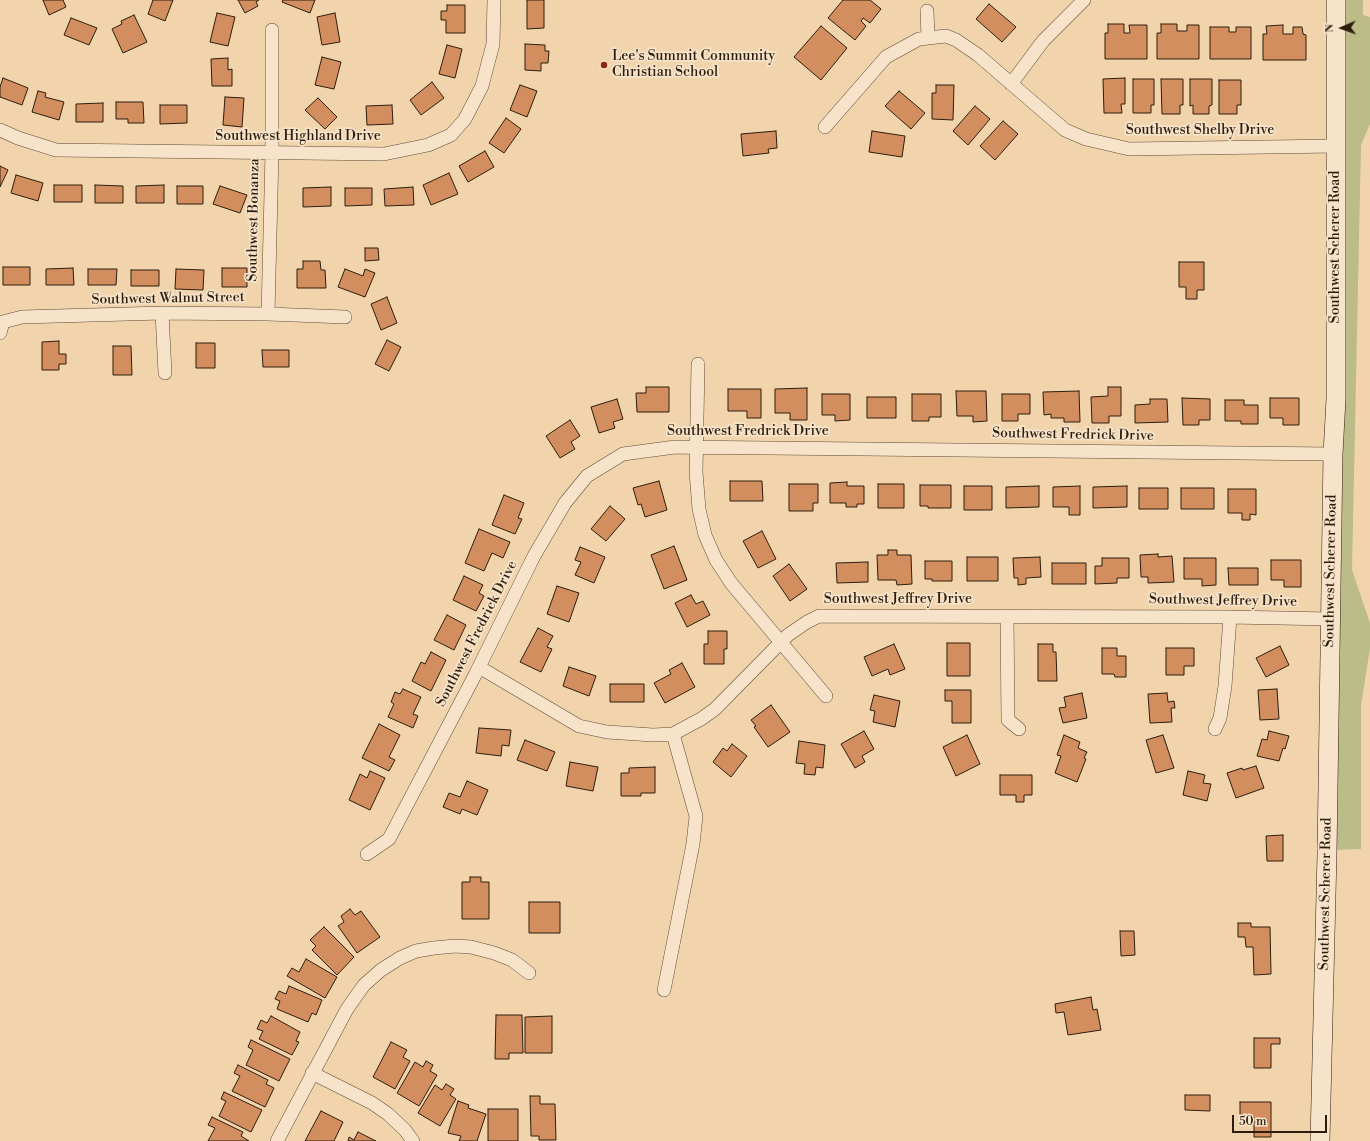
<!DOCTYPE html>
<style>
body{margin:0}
#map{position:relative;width:1370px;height:1141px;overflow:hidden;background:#f2d4ac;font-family:"Libre Bodoni",serif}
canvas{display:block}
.north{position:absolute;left:1322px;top:8px;width:40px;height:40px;-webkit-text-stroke:3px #f7e3c9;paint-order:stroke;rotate:268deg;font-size:11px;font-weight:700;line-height:16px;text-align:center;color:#2c1d0d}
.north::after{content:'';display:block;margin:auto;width:14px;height:18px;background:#2c1d0d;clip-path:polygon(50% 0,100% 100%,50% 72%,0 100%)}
.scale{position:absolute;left:1232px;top:1115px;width:95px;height:18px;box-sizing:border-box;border:2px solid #2c1d0d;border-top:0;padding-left:5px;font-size:12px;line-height:14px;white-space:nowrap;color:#2c1d0d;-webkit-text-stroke:3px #f7e3c9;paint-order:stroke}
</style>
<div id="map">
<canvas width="1370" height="1141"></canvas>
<div class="north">N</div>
<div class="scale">50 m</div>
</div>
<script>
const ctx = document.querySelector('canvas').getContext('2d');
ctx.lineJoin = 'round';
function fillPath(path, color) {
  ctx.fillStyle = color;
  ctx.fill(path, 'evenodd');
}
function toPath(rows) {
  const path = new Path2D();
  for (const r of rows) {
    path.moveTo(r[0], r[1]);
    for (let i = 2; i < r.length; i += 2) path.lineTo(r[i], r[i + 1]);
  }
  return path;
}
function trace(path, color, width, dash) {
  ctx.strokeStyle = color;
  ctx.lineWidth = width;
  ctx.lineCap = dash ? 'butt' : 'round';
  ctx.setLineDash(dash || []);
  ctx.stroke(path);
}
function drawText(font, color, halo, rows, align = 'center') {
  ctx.font = font + ' "Libre Bodoni",serif';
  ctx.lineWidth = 3.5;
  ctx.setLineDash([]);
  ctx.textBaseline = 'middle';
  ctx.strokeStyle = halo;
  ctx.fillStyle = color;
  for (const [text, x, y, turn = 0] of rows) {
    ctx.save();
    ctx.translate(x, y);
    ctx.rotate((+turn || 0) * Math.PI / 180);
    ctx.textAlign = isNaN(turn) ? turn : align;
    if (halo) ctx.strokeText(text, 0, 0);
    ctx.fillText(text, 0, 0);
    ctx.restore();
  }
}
const green = toPath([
 [1343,0,1363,0,1363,15,1370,17,1370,124,1361,145,1352,570,1370,623,1370,648,1361,706,1361,849,1335,850]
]);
const building = toPath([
 [43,0,63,0,66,7,49,15,43,0],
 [153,0,173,0,165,21,148,14,153,0],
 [238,0,259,0,256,2,258,6,245,13,238,0],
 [283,0,315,0,310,13,282,2,283,0],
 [527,0,544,0,544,28,527,29,527,0],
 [843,0,870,0,881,9,870,23,863,18,861,21,866,26,855,40,828,18,843,0],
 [989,4,1016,27,1002,42,976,19,989,4],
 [447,5,465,5,465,33,446,33,446,20,441,20,441,11,447,11,447,5],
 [217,13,235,17,228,46,210,42,217,13],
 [335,13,340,42,322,45,317,17,335,13],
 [134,15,147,42,123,53,112,29,122,24,121,21,134,15],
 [71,18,97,28,89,45,64,35,71,18],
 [1108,24,1124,24,1124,33,1130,33,1129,25,1147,25,1147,59,1105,59,1105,33,1108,33,1108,24],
 [1161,24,1177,24,1177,31,1187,31,1187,25,1199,25,1199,59,1157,59,1157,33,1161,33,1161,24],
 [1283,25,1283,34,1293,34,1293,27,1302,27,1303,34,1306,35,1306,60,1263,60,1263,34,1267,34,1266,26,1283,25],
 [821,26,847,48,821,80,794,57,821,26],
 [1210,27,1229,27,1229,32,1236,32,1236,27,1251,27,1251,59,1210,59,1210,27],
 [525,44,545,45,545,51,549,51,548,63,541,63,541,71,525,70,525,44],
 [447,45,462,49,455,78,439,74,447,45],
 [322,57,341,62,334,89,315,85,322,57],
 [228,58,228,70,232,69,232,86,212,86,211,59,228,58],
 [3,78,28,88,22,105,0,97,0,87,3,78],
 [1125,78,1125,104,1121,104,1122,113,1104,113,1103,79,1125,78],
 [1133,79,1154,79,1154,105,1151,105,1151,113,1133,113,1133,79],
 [1161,79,1183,79,1183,105,1180,105,1180,114,1162,114,1161,79],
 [1190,79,1212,79,1212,105,1209,106,1209,114,1193,114,1193,105,1190,106,1190,79],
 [1219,80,1241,80,1241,105,1237,105,1237,114,1219,114,1219,80],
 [432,82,444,98,421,115,410,100,432,82],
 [520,85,537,91,527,117,510,110,520,85],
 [936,85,954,85,953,120,932,119,932,93,936,93,936,85],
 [38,91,46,93,45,97,64,102,59,120,32,112,38,91],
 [899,91,925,113,911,129,885,106,899,91],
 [225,97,244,98,242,127,223,125,225,97],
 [318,98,337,117,325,129,305,110,318,98],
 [116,102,143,102,144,123,128,123,128,119,116,119,116,102],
 [103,103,103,122,76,122,76,104,103,103],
 [160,105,187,105,187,123,160,124,160,105],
 [392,105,393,124,367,125,366,106,392,105],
 [975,106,990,119,968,145,953,131,975,106],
 [506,118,521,129,504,153,489,143,506,118],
 [1003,121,1018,134,995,160,980,146,1003,121],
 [776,131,777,148,768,149,769,153,743,156,741,134,776,131],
 [872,131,905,136,902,157,869,152,872,131],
 [485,151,494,167,468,182,459,166,485,151],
 [0,166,8,170,0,187,0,166],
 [449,173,458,194,431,205,423,185,449,173],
 [16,175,43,183,38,201,11,193,16,175],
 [54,185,82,185,82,202,54,202,54,185],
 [95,185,123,186,123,203,95,203,95,185],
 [164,185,164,203,136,203,136,186,164,185],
 [177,186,203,186,203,204,177,204,177,186],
 [220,186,247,195,240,213,213,204,220,186],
 [331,187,331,206,303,207,303,188,331,187],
 [413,187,414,205,385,206,384,189,413,187],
 [345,188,372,188,372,205,345,206,345,188],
 [365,248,378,248,379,260,365,261,365,248],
 [303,261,320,261,321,270,325,270,326,288,297,288,297,269,303,269,303,261],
 [1179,262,1204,262,1204,290,1197,290,1197,299,1186,299,1186,287,1179,287,1179,262],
 [3,267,30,267,30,285,3,285,3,267],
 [73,268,74,285,46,285,46,269,73,268],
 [222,268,247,268,247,287,222,287,222,268],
 [88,269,117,269,116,285,88,285,88,269],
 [176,269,204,270,203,290,175,289,176,269],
 [345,269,363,276,365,269,375,273,365,297,338,287,345,269],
 [131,270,159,270,159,286,131,286,131,270],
 [387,297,397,323,381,330,371,304,387,297],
 [387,340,401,347,389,371,375,364,387,340],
 [59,341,59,354,66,354,66,364,59,364,59,370,42,370,42,342,59,341],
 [196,343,215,343,215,368,196,368,196,343],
 [113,346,131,346,132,375,113,375,113,346],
 [262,350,289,350,289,367,263,367,262,350],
 [646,387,669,387,669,412,637,412,636,393,646,393,646,387],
 [1108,387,1121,387,1121,416,1109,416,1109,423,1092,423,1091,397,1108,396,1108,387],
 [807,388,807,420,790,420,790,413,775,413,775,389,807,388],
 [728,389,761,389,761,418,747,418,747,411,728,411,728,389],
 [956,391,986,391,987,421,973,422,973,416,957,416,956,391],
 [1079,391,1080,422,1064,422,1064,418,1051,418,1051,414,1044,415,1043,392,1079,391],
 [822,394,850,394,850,420,835,421,835,415,822,415,822,394],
 [912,394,941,394,941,417,929,417,929,421,912,421,912,394],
 [1002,394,1030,394,1030,414,1018,414,1018,421,1002,421,1002,394],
 [867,397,896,397,896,418,867,418,867,397],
 [1182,398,1210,399,1210,420,1199,420,1199,425,1183,425,1182,398],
 [1270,398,1299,398,1299,425,1283,425,1283,418,1270,418,1270,398],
 [617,399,623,419,613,422,615,428,599,433,591,407,617,399],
 [1150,399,1167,399,1168,422,1135,423,1135,405,1150,404,1150,399],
 [1225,400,1244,400,1244,405,1258,405,1258,424,1241,424,1241,421,1225,421,1225,400],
 [570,420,580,436,571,442,575,449,560,458,546,436,570,420],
 [659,481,667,510,645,517,641,504,638,505,633,488,659,481],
 [730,481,762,481,763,501,730,501,730,481],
 [847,482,847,486,864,486,864,504,857,504,857,507,846,507,846,503,830,503,830,483,847,482],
 [789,484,818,484,818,503,813,503,813,511,789,511,789,484],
 [878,484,904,484,904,508,878,508,878,484],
 [920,485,951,485,951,508,928,508,928,506,920,506,920,485],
 [964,486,992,486,992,510,964,510,964,486],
 [1039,486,1039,507,1006,508,1006,487,1039,486],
 [1080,486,1080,515,1069,515,1069,507,1053,507,1053,487,1080,486],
 [1127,486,1127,507,1093,508,1093,487,1127,486],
 [1139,488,1168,488,1168,509,1139,509,1139,488],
 [1181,488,1214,488,1214,509,1181,509,1181,488],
 [1228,489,1256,489,1256,515,1250,514,1250,520,1242,520,1242,513,1228,513,1228,489],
 [504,495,524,503,518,518,522,519,515,534,492,525,504,495],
 [610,506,625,519,606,541,591,529,610,506],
 [479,529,510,542,503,558,492,553,484,571,465,563,479,529],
 [762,531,776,559,758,568,743,541,762,531],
 [674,546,687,580,664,589,651,555,674,546],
 [580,547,605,557,594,583,575,575,581,562,575,560,580,547],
 [888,550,897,550,897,555,911,555,912,584,897,585,896,580,878,580,877,555,888,555,888,550],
 [1158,554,1158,557,1172,556,1174,582,1148,583,1148,577,1141,577,1140,555,1158,554],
 [967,557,998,557,998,581,967,581,967,557],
 [1040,557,1041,577,1026,578,1026,584,1018,585,1018,578,1014,578,1013,558,1040,557],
 [1102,558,1129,558,1129,578,1117,578,1117,583,1095,584,1095,566,1102,566,1102,558],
 [1184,558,1216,558,1216,585,1202,586,1202,579,1184,579,1184,558],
 [1271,560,1301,560,1301,587,1284,587,1284,580,1271,580,1271,560],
 [925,561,952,561,952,581,932,581,932,579,925,579,925,561],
 [868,562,868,582,837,583,836,563,868,562],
 [1052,563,1086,563,1086,584,1052,584,1052,563],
 [789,564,807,589,790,601,773,576,789,564],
 [1228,568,1258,568,1258,585,1229,585,1228,568],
 [464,576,483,585,479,593,484,596,476,611,453,600,464,576],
 [557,586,579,593,569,622,547,614,557,586],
 [691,595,696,604,703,601,710,615,687,627,675,603,691,595],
 [447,615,466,625,454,650,434,640,447,615],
 [538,628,553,636,547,647,552,649,541,672,520,662,538,628],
 [708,631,727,631,727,649,724,649,724,664,704,664,704,644,708,644,708,631],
 [947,643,970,643,970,676,947,676,947,643],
 [894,644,905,669,890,675,888,669,872,676,864,657,894,644],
 [1038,644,1053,644,1053,652,1056,652,1057,681,1038,681,1038,644],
 [1280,646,1289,665,1266,677,1256,658,1280,646],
 [1102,648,1117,648,1117,656,1126,656,1126,677,1115,677,1114,674,1102,674,1102,648],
 [1166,648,1194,648,1194,666,1184,666,1184,675,1166,675,1166,648],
 [431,652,446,660,431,691,412,681,421,662,425,664,431,652],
 [682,663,695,687,665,703,654,683,671,674,669,670,682,663],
 [569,667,596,676,589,696,563,686,569,667],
 [610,684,644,684,644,702,610,702,610,684],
 [403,689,421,697,413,714,418,716,413,728,388,717,394,704,391,702,395,692,400,694,403,689],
 [1277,689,1279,719,1260,720,1258,690,1277,689],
 [945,690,971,690,971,723,952,723,952,701,945,701,945,690],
 [1082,693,1087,718,1063,723,1059,708,1066,707,1064,697,1082,693],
 [1167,693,1168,702,1174,701,1175,708,1171,708,1172,722,1150,723,1148,694,1167,693],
 [874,695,900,701,895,727,873,722,875,711,870,710,874,695],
 [771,705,790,732,768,747,754,727,756,726,751,720,771,705],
 [379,724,400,735,389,757,395,760,389,771,362,758,379,724],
 [479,728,511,730,509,746,502,745,501,756,476,753,479,728],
 [864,731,874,749,862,756,865,762,855,768,841,744,864,731],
 [1269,731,1289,736,1285,749,1283,748,1279,761,1257,756,1262,739,1267,740,1269,731],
 [967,735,980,764,956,776,943,747,967,735],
 [1064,735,1080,742,1078,748,1087,752,1084,758,1086,759,1077,782,1055,773,1061,756,1057,755,1064,735],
 [1163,735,1174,768,1156,773,1146,740,1163,735],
 [525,740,555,752,547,771,517,760,525,740],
 [799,741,825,745,823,768,816,767,815,775,804,774,805,764,796,763,799,741],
 [732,744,747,756,731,777,713,762,723,748,727,751,732,744],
 [570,762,598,767,593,791,566,786,570,762],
 [1256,766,1264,788,1236,798,1227,773,1242,768,1243,770,1256,766],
 [655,767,655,793,641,793,641,796,621,796,621,773,629,773,629,768,655,767],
 [370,771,385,778,370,810,349,800,360,774,367,778,370,771],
 [1188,771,1205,775,1203,783,1211,784,1207,801,1183,795,1188,771],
 [1000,775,1032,775,1032,795,1024,795,1024,802,1016,802,1016,795,1000,795,1000,775],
 [467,781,488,790,477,815,462,809,460,814,443,807,449,793,460,797,467,781],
 [1283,835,1283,861,1267,861,1266,836,1283,835],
 [470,877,481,877,481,882,489,882,489,919,462,919,462,882,470,882,470,877],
 [529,902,560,902,560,933,529,933,529,902],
 [350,909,355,915,361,911,380,937,357,953,338,926,344,922,341,916,350,909],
 [1238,923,1251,923,1251,927,1270,927,1271,974,1254,975,1253,947,1246,947,1245,937,1238,937,1238,923],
 [324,927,354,957,337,975,312,950,316,946,310,940,324,927],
 [1120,931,1134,931,1135,955,1121,956,1120,931],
 [306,959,337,977,325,998,287,976,292,968,299,972,306,959],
 [289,986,322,1000,316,1015,312,1013,308,1022,277,1009,280,1001,275,999,279,991,286,994,289,986],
 [1091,997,1093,1010,1097,1009,1101,1030,1068,1035,1064,1012,1056,1013,1055,1004,1091,997],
 [496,1015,522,1015,523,1053,509,1053,509,1059,495,1059,496,1015],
 [271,1016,300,1032,296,1041,299,1042,292,1055,259,1039,263,1031,257,1029,261,1020,267,1023,271,1016],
 [552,1016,552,1053,525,1053,525,1017,552,1016],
 [1254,1038,1280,1038,1280,1044,1271,1044,1271,1068,1254,1068,1254,1038],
 [251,1040,290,1059,279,1081,246,1065,253,1050,248,1047,251,1040],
 [391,1042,407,1050,403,1057,410,1061,395,1089,373,1077,391,1042],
 [426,1061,433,1065,430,1071,437,1075,419,1106,397,1093,415,1062,423,1067,426,1061],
 [238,1065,268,1080,266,1084,274,1088,265,1107,232,1091,240,1076,234,1073,238,1065],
 [446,1084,454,1089,450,1095,456,1099,440,1126,418,1113,435,1085,442,1090,446,1084],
 [224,1092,262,1110,251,1132,219,1116,226,1101,221,1099,224,1092],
 [1185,1095,1210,1095,1210,1111,1185,1110,1185,1095],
 [530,1096,540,1096,540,1104,555,1104,556,1140,539,1140,539,1136,531,1136,530,1096],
 [458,1101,469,1105,468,1108,486,1114,477,1141,459,1141,461,1136,448,1133,458,1101],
 [1240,1102,1271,1102,1271,1137,1254,1137,1254,1117,1240,1117,1240,1102],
 [488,1109,518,1109,518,1141,488,1141,488,1109],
 [321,1111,343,1122,334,1141,305,1141,321,1111],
 [212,1117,243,1132,241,1136,249,1141,208,1141,215,1128,208,1125,212,1117],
 [358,1132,376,1141,348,1141,349,1137,354,1140,358,1132]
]);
const street = toPath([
 [927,11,928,37],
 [1011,84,1043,41,1084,0],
 [825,127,886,57,919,39,946,36,956,40,978,55,1065,130,1086,139,1129,149,1336,146],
 [0,130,18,138,56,150,384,154,428,145,451,135,465,119,482,86,493,44,494,0],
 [162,313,165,373],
 [268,314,272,153,272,30],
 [0,333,3,322,22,317,162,313,268,314,345,317],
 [698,364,696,472,699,509,705,535,716,560,731,583,826,696],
 [1007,616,1008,720,1019,729],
 [479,667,579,726,607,732,653,735,673,734,701,719,715,709,788,635,807,622,819,616,1230,617,1330,619],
 [1215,729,1220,718,1225,686,1230,617],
 [367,854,389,839,475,675,534,556,565,503,587,476,623,454,675,447,1333,454],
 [664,990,693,844,696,816,673,734],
 [312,1073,372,1103,388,1114,405,1130,413,1141],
 [277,1141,347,1009,364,985,381,970,400,958,416,951,434,948,455,946,471,947,494,953,512,960,529,973]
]);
const secondary = toPath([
 [1320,1141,1327,854,1333,454,1336,399,1336,0]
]);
const markers = [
 [604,65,4,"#8f2418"]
];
const poiNames = [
 ["Lee's Summit Community",612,57],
 ["Christian School",612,73]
];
const streetNames = [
 ["Southwest Shelby Drive",1200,131],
 ["Southwest Highland Drive",298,137],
 ["Southwest Bonanza",254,220,-89],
 ["Southwest Scherer Road",1336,247,-90],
 ["Southwest Walnut Street",168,299,-1],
 ["Southwest Fredrick Drive",748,432],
 ["Southwest Fredrick Drive",1073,435,1],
 ["Southwest Scherer Road",1331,571,-89],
 ["Southwest Jeffrey Drive",898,600],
 ["Southwest Jeffrey Drive",1223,601,1],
 ["Southwest Fredrick Drive",477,634,-63],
 ["Southwest Scherer Road",1326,894,-89]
];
fillPath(green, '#bcbc88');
fillPath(building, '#d38e60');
trace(building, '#2c1d0d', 1);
trace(street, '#5e4b35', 14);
trace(secondary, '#2c1d0d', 20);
trace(street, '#f7e3c9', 13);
trace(secondary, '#f7e3c9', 19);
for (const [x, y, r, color] of markers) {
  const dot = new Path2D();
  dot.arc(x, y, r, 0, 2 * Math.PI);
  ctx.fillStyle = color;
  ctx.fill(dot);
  trace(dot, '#f7e3c9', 1.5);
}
drawText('14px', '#2c1d0d', '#f7e3c9', poiNames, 'left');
drawText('14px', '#2c1d0d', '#f7e3c9', streetNames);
</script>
